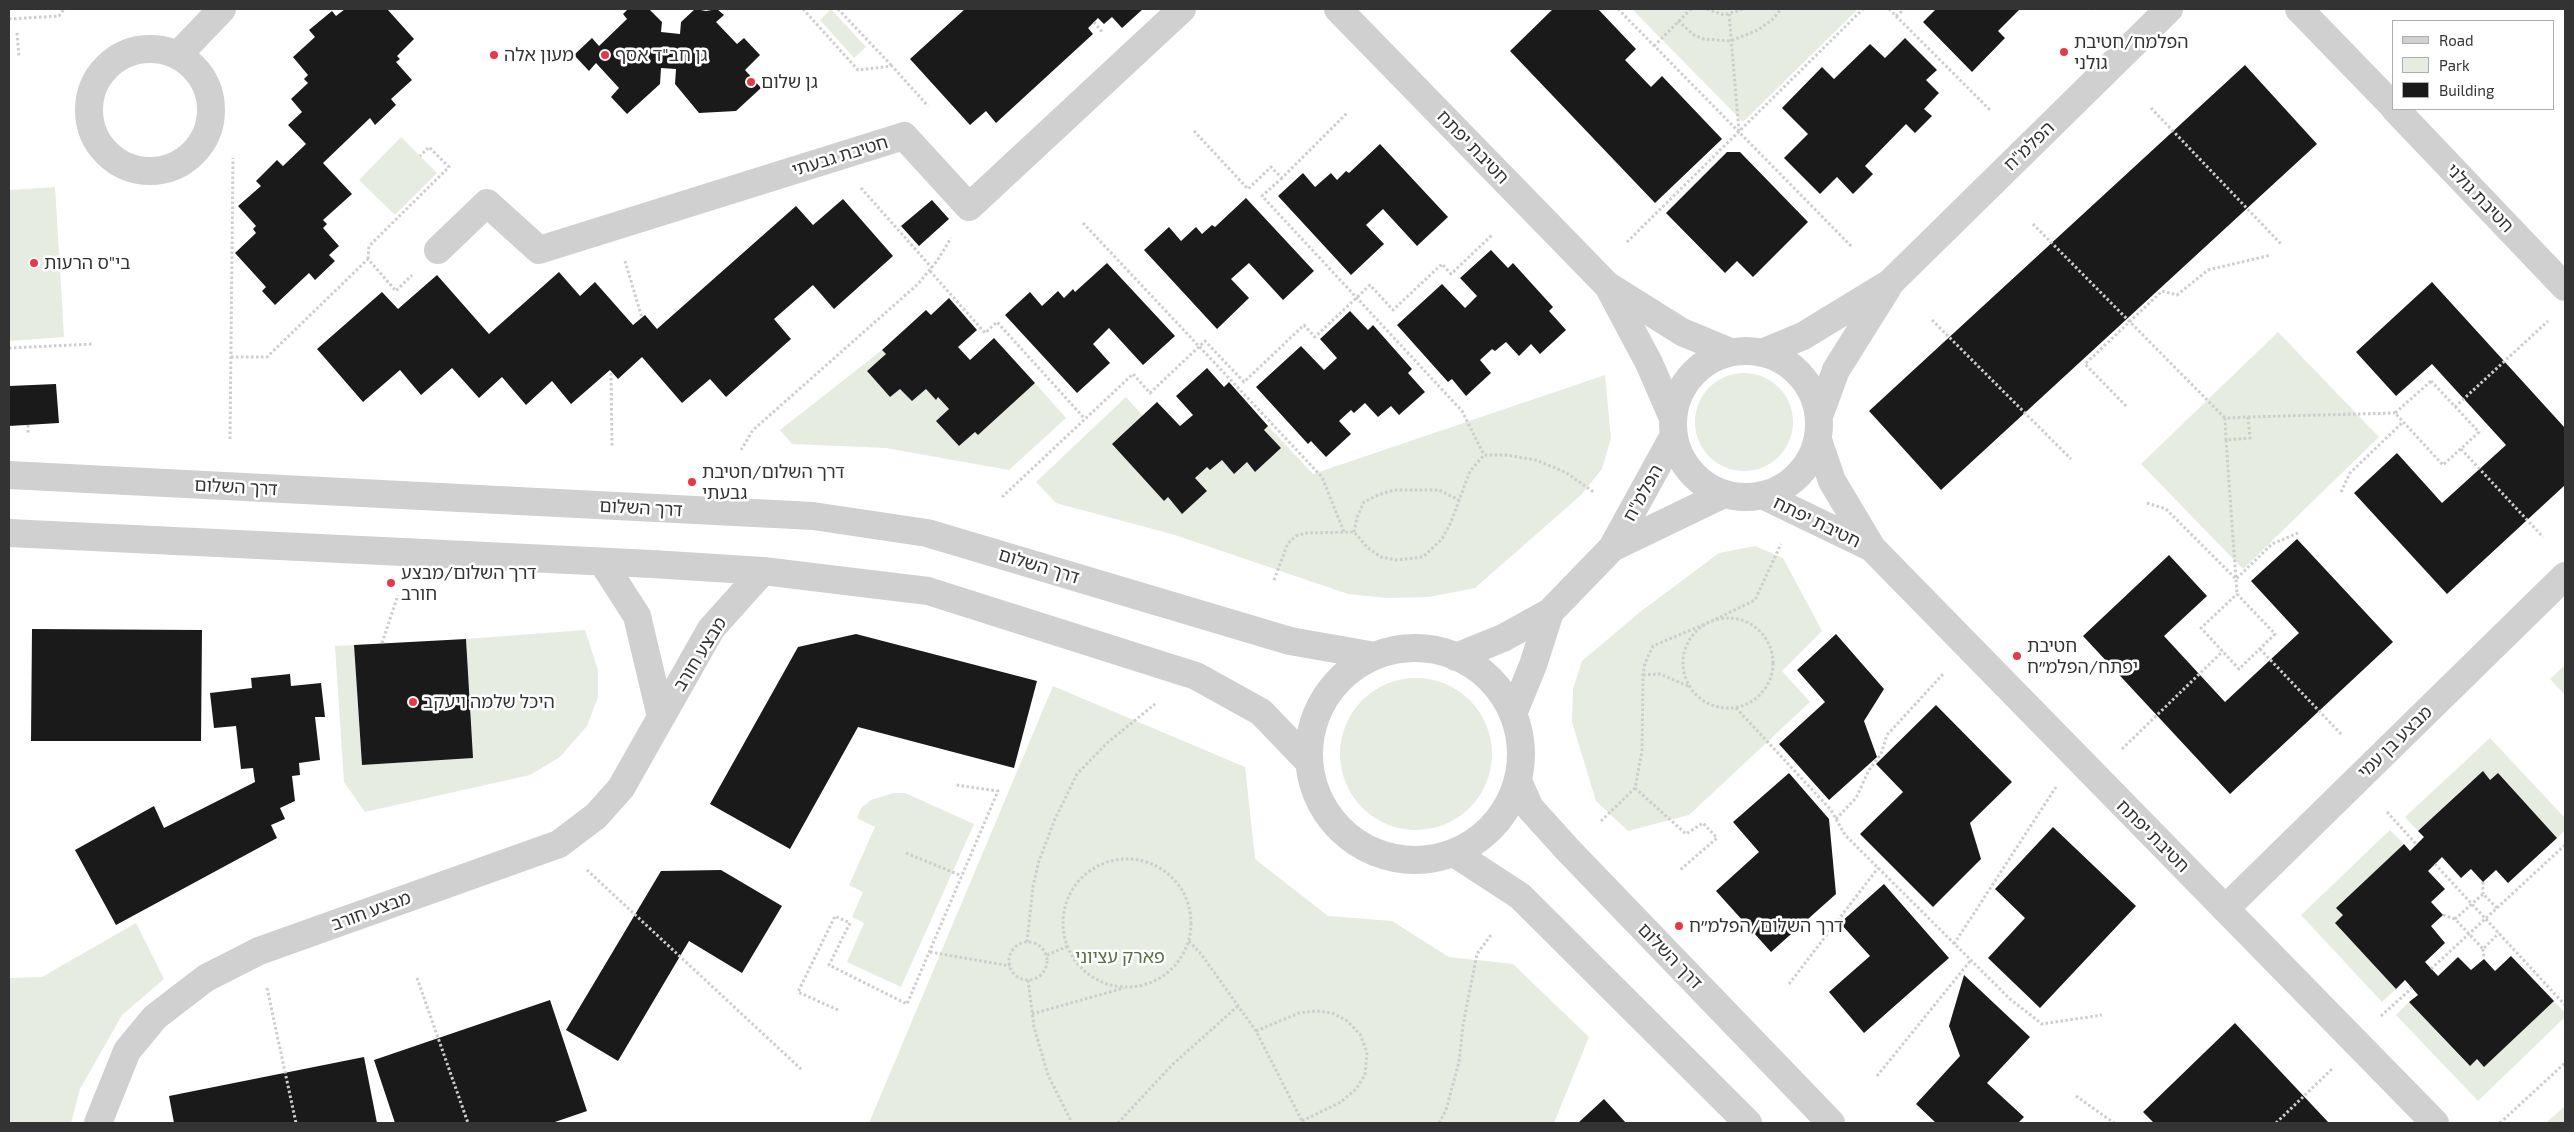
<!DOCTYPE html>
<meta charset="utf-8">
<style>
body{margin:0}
#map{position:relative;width:2574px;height:1132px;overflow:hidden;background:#fff;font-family:"Exo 2",sans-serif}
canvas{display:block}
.frame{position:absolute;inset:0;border:10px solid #333;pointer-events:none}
.legend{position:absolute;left:2392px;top:20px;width:162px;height:90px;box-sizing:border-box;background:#fff;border:1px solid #adadad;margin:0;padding:6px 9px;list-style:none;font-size:15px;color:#333}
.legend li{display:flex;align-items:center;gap:10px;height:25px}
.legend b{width:25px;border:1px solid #adadad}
</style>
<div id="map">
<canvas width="2574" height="1132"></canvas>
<div class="frame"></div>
<ul class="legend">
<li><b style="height:6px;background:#d0d0d0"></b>Road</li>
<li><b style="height:14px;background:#e6ecdf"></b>Park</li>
<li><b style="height:14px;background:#1a1a1a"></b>Building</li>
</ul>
</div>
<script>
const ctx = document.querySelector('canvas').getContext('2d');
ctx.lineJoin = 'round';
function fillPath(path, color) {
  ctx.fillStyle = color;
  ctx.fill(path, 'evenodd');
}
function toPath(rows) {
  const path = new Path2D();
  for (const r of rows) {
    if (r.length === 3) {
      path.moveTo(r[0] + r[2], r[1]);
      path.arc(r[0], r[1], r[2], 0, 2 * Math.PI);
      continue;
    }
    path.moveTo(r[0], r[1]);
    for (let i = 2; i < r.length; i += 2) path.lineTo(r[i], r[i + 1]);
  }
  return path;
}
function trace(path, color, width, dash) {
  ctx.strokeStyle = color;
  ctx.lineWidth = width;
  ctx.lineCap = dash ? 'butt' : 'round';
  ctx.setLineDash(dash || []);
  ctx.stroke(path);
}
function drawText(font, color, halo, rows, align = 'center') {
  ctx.font = font + ' "Exo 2","Noto Sans Hebrew",sans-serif';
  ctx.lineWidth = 5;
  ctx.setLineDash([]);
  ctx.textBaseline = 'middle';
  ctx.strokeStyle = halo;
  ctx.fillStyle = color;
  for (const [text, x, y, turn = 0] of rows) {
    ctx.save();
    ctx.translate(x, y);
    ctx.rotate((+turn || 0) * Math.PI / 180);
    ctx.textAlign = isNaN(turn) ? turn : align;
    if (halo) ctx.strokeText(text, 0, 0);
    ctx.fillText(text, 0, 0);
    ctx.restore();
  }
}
const green = toPath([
 [831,9,866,47,854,58,820,20],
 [1632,9,1858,9,1743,122],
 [401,137,437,173,395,215,359,180],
 [55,187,64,337,9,341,9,190],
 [2278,332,2379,437,2243,569,2141,464],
 [882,350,886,354,867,371,890,397,900,389,912,401,926,389,936,400,938,397,949,409,937,421,959,446,975,432,978,435,1035,383,1066,418,1009,470,886,448,792,444,780,430],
 [1744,422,49],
 [1605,375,1611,438,1602,469,1581,495,1475,588,1429,597,1388,598,1348,594,1175,535,1056,503,1036,482,1126,397,1143,416,1168,497,1182,514,1207,491,1195,478,1207,467,1210,470,1222,460,1234,474,1247,462,1255,472,1281,448,1264,430,1268,426,1313,474],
 [1755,546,1783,558,1822,631,1782,671,1810,702,1689,815,1628,831,1596,801,1572,722,1573,689,1582,661,1640,612,1719,553],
 [585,630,598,670,598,697,587,726,560,757,530,775,365,812,344,782,335,646,354,645,362,765,472,758,466,639],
 [2565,665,2565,695,2550,679],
 [1416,754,76],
 [1053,686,1245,767,1255,859,1328,916,1392,921,1449,957,1513,964,1589,1037,1554,1123,869,1123],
 [2490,738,2565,818,2565,830,2557,838,2498,773,2418,831,2405,817],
 [894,793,905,793,974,824,901,987,847,962,864,923,852,917,863,892,849,885,875,827,857,818,861,808,871,800],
 [2390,830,2404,844,2337,908,2343,915,2336,923,2396,989,2382,1002,2301,915],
 [136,923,164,979,122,1015,80,1089,71,1123,9,1123,9,978,42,977],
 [2554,1001,2565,1013,2565,1017,2478,1101,2396,1015,2409,1002,2469,1066,2477,1059,2484,1066],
 [2565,1106,2565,1123,2546,1123]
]);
const building = toPath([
 [345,9,390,9,388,10,414,39,397,56,400,59,396,62,412,80,391,99,396,105,375,125,370,118,323,163,352,194,323,220,327,224,323,228,339,246,329,255,335,261,315,280,309,273,275,305,262,291,266,287,235,253,256,233,253,229,256,226,238,206,261,186,256,181,277,160,283,166,306,144,288,125,302,112,291,99,308,83,304,79,308,75,293,57,315,37,309,30,332,11,336,16],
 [628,9,649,9,662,22,661,32,680,34,681,22,695,9,706,11,717,9,724,15,716,22,737,44,744,38,760,55,745,70,761,88,736,111,699,113,675,84,676,69,661,68,660,84,627,114,611,97,619,88,596,63,589,71,574,55,592,38,599,46,627,19,623,14],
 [965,9,1143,9,1122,28,1112,17,1104,24,1098,18,1088,28,1093,34,996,123,986,111,970,125,910,59],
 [1553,9,1598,9,1636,49,1625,60,1651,87,1662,76,1722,139,1655,203,1510,51],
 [1936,9,2020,9,1998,31,2005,38,1972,72,1923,22],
 [1905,38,1937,70,1926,80,1939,93,1924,109,1932,116,1915,133,1906,124,1865,166,1873,174,1853,194,1837,177,1820,194,1784,158,1808,134,1782,108,1822,67,1834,79,1870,44,1885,58],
 [2245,65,2317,144,1941,490,1869,411],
 [1380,144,1448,217,1417,246,1383,209,1366,225,1384,244,1351,275,1278,196,1303,173,1315,187,1331,173,1337,180,1346,171,1349,173],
 [1727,152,1740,152,1808,222,1753,277,1737,261,1725,273,1666,213],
 [1246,198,1314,271,1283,300,1249,263,1231,279,1249,298,1217,329,1144,250,1169,227,1181,241,1196,227,1202,234,1212,225,1215,227],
 [843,199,893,256,834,309,813,285,774,319,791,339,726,397,710,379,682,403,642,357,618,379,610,370,571,404,552,381,526,405,502,377,479,398,452,368,421,395,400,370,363,402,317,349,382,292,398,309,437,275,489,334,559,272,580,296,595,282,633,325,645,315,657,329,796,206,813,225],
 [932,200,949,219,919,246,901,226],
 [1491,250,1508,268,1513,263,1553,307,1549,311,1566,330,1540,354,1531,344,1519,356,1506,342,1495,351,1492,349,1480,360,1491,373,1466,396,1452,379,1448,382,1397,325,1442,284,1465,308,1477,296,1460,278],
 [1107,263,1175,336,1143,365,1109,328,1093,344,1110,363,1077,393,1005,315,1030,292,1042,306,1058,291,1064,298,1073,289,1075,292],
 [2432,282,2565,428,2565,485,2447,594,2354,493,2397,453,2442,503,2506,445,2432,364,2396,396,2356,352],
 [949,298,977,330,958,347,970,360,994,338,1035,383,978,435,975,432,959,446,936,421,949,409,938,397,936,400,926,389,912,401,900,389,890,397,867,371,886,354,882,350,926,310,931,315],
 [1350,311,1368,330,1373,325,1412,369,1408,373,1425,392,1399,415,1391,406,1378,417,1365,403,1354,413,1351,410,1339,421,1351,434,1326,457,1311,441,1308,444,1256,387,1301,346,1324,370,1337,358,1320,339],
 [1207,368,1224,387,1229,382,1268,426,1264,430,1281,448,1255,472,1247,462,1234,474,1222,460,1210,470,1207,467,1195,478,1207,491,1182,514,1168,497,1164,501,1112,444,1157,402,1180,426,1193,415,1176,396],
 [56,384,59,423,9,426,9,386],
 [2297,539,2393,642,2230,794,2083,636,2169,555,2207,596,2164,636,2225,702,2299,633,2251,581],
 [32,629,202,630,201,741,31,741],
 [856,634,1037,681,1014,768,858,727,790,849,710,804,798,647],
 [1836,634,1884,689,1864,721,1877,757,1829,800,1779,744,1825,702,1797,670],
 [466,639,473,758,362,765,354,645],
 [290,674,291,686,321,683,325,717,315,717,320,760,299,763,300,775,292,776,295,801,280,808,285,819,271,825,277,838,116,925,75,850,154,806,164,828,255,782,253,768,241,769,236,726,214,728,210,693,252,688,251,678],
 [1936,705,2012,782,1970,823,1981,859,1933,907,1860,834,1903,792,1876,764],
 [2483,771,2490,780,2498,773,2557,838,2508,883,2496,870,2483,882,2471,869,2461,878,2442,857,2428,871,2445,889,2431,902,2443,915,2431,926,2445,943,2425,962,2438,976,2458,957,2471,970,2484,959,2495,971,2511,956,2554,1001,2484,1067,2477,1059,2470,1066,2409,1002,2418,995,2412,988,2405,980,2396,989,2335,923,2343,915,2336,908,2404,844,2410,851,2424,837,2418,831],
 [1789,773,1829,819,1836,894,1771,952,1716,891,1759,852,1733,822],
 [2053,827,2136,906,2040,1008,1988,958,2025,918,1995,889],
 [721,870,782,906,742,973,689,941,618,1061,566,1030,661,871],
 [1884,884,1949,958,1864,1033,1829,992,1870,956,1840,923],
 [1964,975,2030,1037,1987,1083,2024,1117,2018,1123,1936,1123,1916,1104,1960,1056,1949,1026],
 [550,1000,587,1111,552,1123,395,1123,374,1060],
 [2235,1023,2329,1123,2154,1123,2143,1112],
 [364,1057,377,1123,174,1123,169,1096],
 [1604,1099,1626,1123,1578,1123]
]);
const path = toPath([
 [803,9,858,70,892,66,928,106],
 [838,9,892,66],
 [1618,9,1851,246],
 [1707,9,1724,15,1744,9],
 [1889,9,1990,110],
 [2091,9,2092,9],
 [1729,14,1739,131],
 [1896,16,1901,12,1898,9],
 [9,19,59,16,64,9],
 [1678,21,1694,35,1704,39,1730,41,1758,30,1772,20,1781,9],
 [1094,22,1103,33],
 [17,33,19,57],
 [1654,46,1691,9],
 [2151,108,2282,245],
 [1194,131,1248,189,1271,167,1282,178,1348,112],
 [1282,178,1262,196,1462,411,1484,455],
 [861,188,932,268],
 [1083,223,1322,477,1344,532],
 [2033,224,2225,418],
 [1627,242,1863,9],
 [368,259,369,246,449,167,429,147,420,156],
 [625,261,642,318],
 [930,271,985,333,997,322,1085,419],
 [1932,320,2071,459],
 [9,348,93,344],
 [231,357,267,357,368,259,396,291,412,275],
 [611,373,612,447],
 [2431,381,2479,432,2443,465,2395,413,2431,381],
 [2126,406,2085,364,2162,291,2177,295,2208,270,2271,255],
 [2455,407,2548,321],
 [2248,417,2395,413],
 [2248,417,2250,438,2226,440,2225,418,2248,417],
 [28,425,28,435],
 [230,439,233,158],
 [2226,440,2237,594],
 [2461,449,2543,537],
 [741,450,753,430,918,284,937,261,951,238],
 [2341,492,2350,473,2403,422],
 [1002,497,1133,374,1150,393,1205,341,1244,382,1304,325,1315,337,1370,285,1393,310,1442,264,1451,274,1492,235],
 [2147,503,2166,509,2236,579,2272,544,2298,533],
 [1354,532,1357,517,1364,502,1378,495,1394,490,1439,490,1459,500],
 [1274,580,1288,543,1296,536,1305,533,1354,532,1368,548,1381,557,1396,560,1423,557,1442,539,1451,522,1470,471,1484,455,1506,455,1536,460,1565,472,1595,493],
 [2237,594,2275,634,2239,669,2201,628,2237,594],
 [1728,663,45],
 [382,643,398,595],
 [2260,649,2342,735],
 [1643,675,1660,674,1690,687],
 [1736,708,1831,810,1845,835,2010,999,2042,1024,2102,1015],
 [2122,749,2223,651],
 [1635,788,1686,834,1703,823,1717,838,1680,870],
 [2387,812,2417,845],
 [1836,819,1856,798,1869,770,1881,754,1887,735,1944,673],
 [1601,821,1635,788,1642,751,1643,675,1645,663,1653,646,1712,621,1755,600,1781,544],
 [906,853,962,876],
 [1127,923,64],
 [2435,864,2565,1005],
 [587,870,802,1070],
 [2483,882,2483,894],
 [2497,908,2483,894,2455,919,2483,949,2499,933],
 [2443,915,2455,919],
 [1189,941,1201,954,1256,1031,1303,1123],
 [1027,942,1033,886,1039,861,1055,819,1077,774,1107,743,1155,704],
 [1028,961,19],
 [1954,944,2056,787],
 [2483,949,2484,959],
 [930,952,1010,966],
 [1047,955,1068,946],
 [2431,969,2565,845],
 [417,978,468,1123],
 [1028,980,1034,1027,1048,1075,1072,1123],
 [1789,984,1878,868],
 [267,988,296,1123],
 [838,1010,798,992,835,916,850,923,829,965,907,1004,998,791,956,785],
 [1032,1014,1124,988],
 [2381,1016,2412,988],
 [1256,1031,1299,1013,1317,1011,1332,1013,1346,1020,1360,1034,1367,1052,1365,1075,1356,1089,1341,1102,1302,1121],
 [1877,1076,1971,960],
 [2076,1096,2114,1123],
 [1118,1123,1172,1065,1239,1005],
 [1439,1123,1446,1110,1459,1062,1463,1025,1477,954,1491,935],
 [2276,1123,2332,1069],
 [2500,1123,2565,1063]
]);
const minor = toPath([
 [1338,9,1607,285,1682,332,1730,352],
 [2299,9,2393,106],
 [150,110,61],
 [178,55,222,9],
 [2395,109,2565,287],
 [438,250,487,203,539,250,904,136,969,207,1182,9],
 [1608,286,1649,363,1672,416],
 [1746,424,73],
 [1762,353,1803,336,1890,283,2169,9],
 [1819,416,1836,370,1888,287],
 [1818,440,1832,481,1872,548,2435,1123],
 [9,475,813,516,927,533,1290,641,1375,656],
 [1762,495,1872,548],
 [9,533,652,564,763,571,928,591,1196,676,1261,712,1309,762],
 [1612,548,1724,494],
 [603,563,637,616,661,717],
 [1415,754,106],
 [1456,657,1503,638,1550,612,1612,548,1673,437],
 [1513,714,1533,665,1550,612],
 [1518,781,1530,808,1568,850,1831,1123],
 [1454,853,1520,896,1748,1123],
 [2225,909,2565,576],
 [98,1123,127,1051,155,1017,206,978,259,951,559,844,596,816,621,788,711,629,763,571]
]);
const markers = [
 [2064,52,5,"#e63946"],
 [494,55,5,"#e63946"],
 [605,55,5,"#e63946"],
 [751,82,5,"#e63946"],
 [34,263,5,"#e63946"],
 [692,482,5,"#e63946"],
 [391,583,5,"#e63946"],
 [2017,656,5,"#e63946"],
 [413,702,5,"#e63946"],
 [1679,926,5,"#e63946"]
];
const poiNames = [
 ["הפלמח/חטיבת",2074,42],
 ["גולני",2074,63],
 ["מעון אלה",504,55],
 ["גן חב\"ד אסף",615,55],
 ["גן שלום",761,82],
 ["בי\"ס הרעות",44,263],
 ["דרך השלום/חטיבת",702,472],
 ["גבעתי",702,493],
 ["דרך השלום/מבצע",401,573],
 ["חורב",401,594],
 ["חטיבת",2027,646],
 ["יפתח/הפלמ״ח",2027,667],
 ["היכל שלמה ויעקב",423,702],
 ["דרך השלום/הפלמ״ח",1689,926]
];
const streetNames = [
 ["הפלמ\"ח",2029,146,-44],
 ["חטיבת יפתח",1473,147,46],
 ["חטיבת גבעתי",840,156,-17],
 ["חטיבת גולני",2480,198,46],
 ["דרך השלום",236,487,3],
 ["הפלמ\"ח",1643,493,-61],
 ["דרך השלום",641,508,3],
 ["חטיבת יפתח",1817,522,26],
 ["דרך השלום",1039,566,17],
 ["מבצע חורב",700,654,-58],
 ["מבצע בן עמי",2395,742,-44],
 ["חטיבת יפתח",2153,836,45],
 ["מבצע חורב",371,911,-20],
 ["דרך השלום",1670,956,46]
];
const parkNames = [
 ["פארק עציוני",1120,957]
];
fillPath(green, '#e6ecdf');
fillPath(building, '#1a1a1a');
trace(path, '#cdcdcd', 3, [2.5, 2.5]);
trace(minor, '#d0d0d0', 28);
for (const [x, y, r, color] of markers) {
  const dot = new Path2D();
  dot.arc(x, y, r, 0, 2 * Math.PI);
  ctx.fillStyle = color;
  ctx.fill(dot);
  trace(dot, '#fff', 2);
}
drawText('18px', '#333', '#fff', poiNames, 'left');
drawText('18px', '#333', '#fff', streetNames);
drawText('18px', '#56703f', '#fff', parkNames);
</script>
